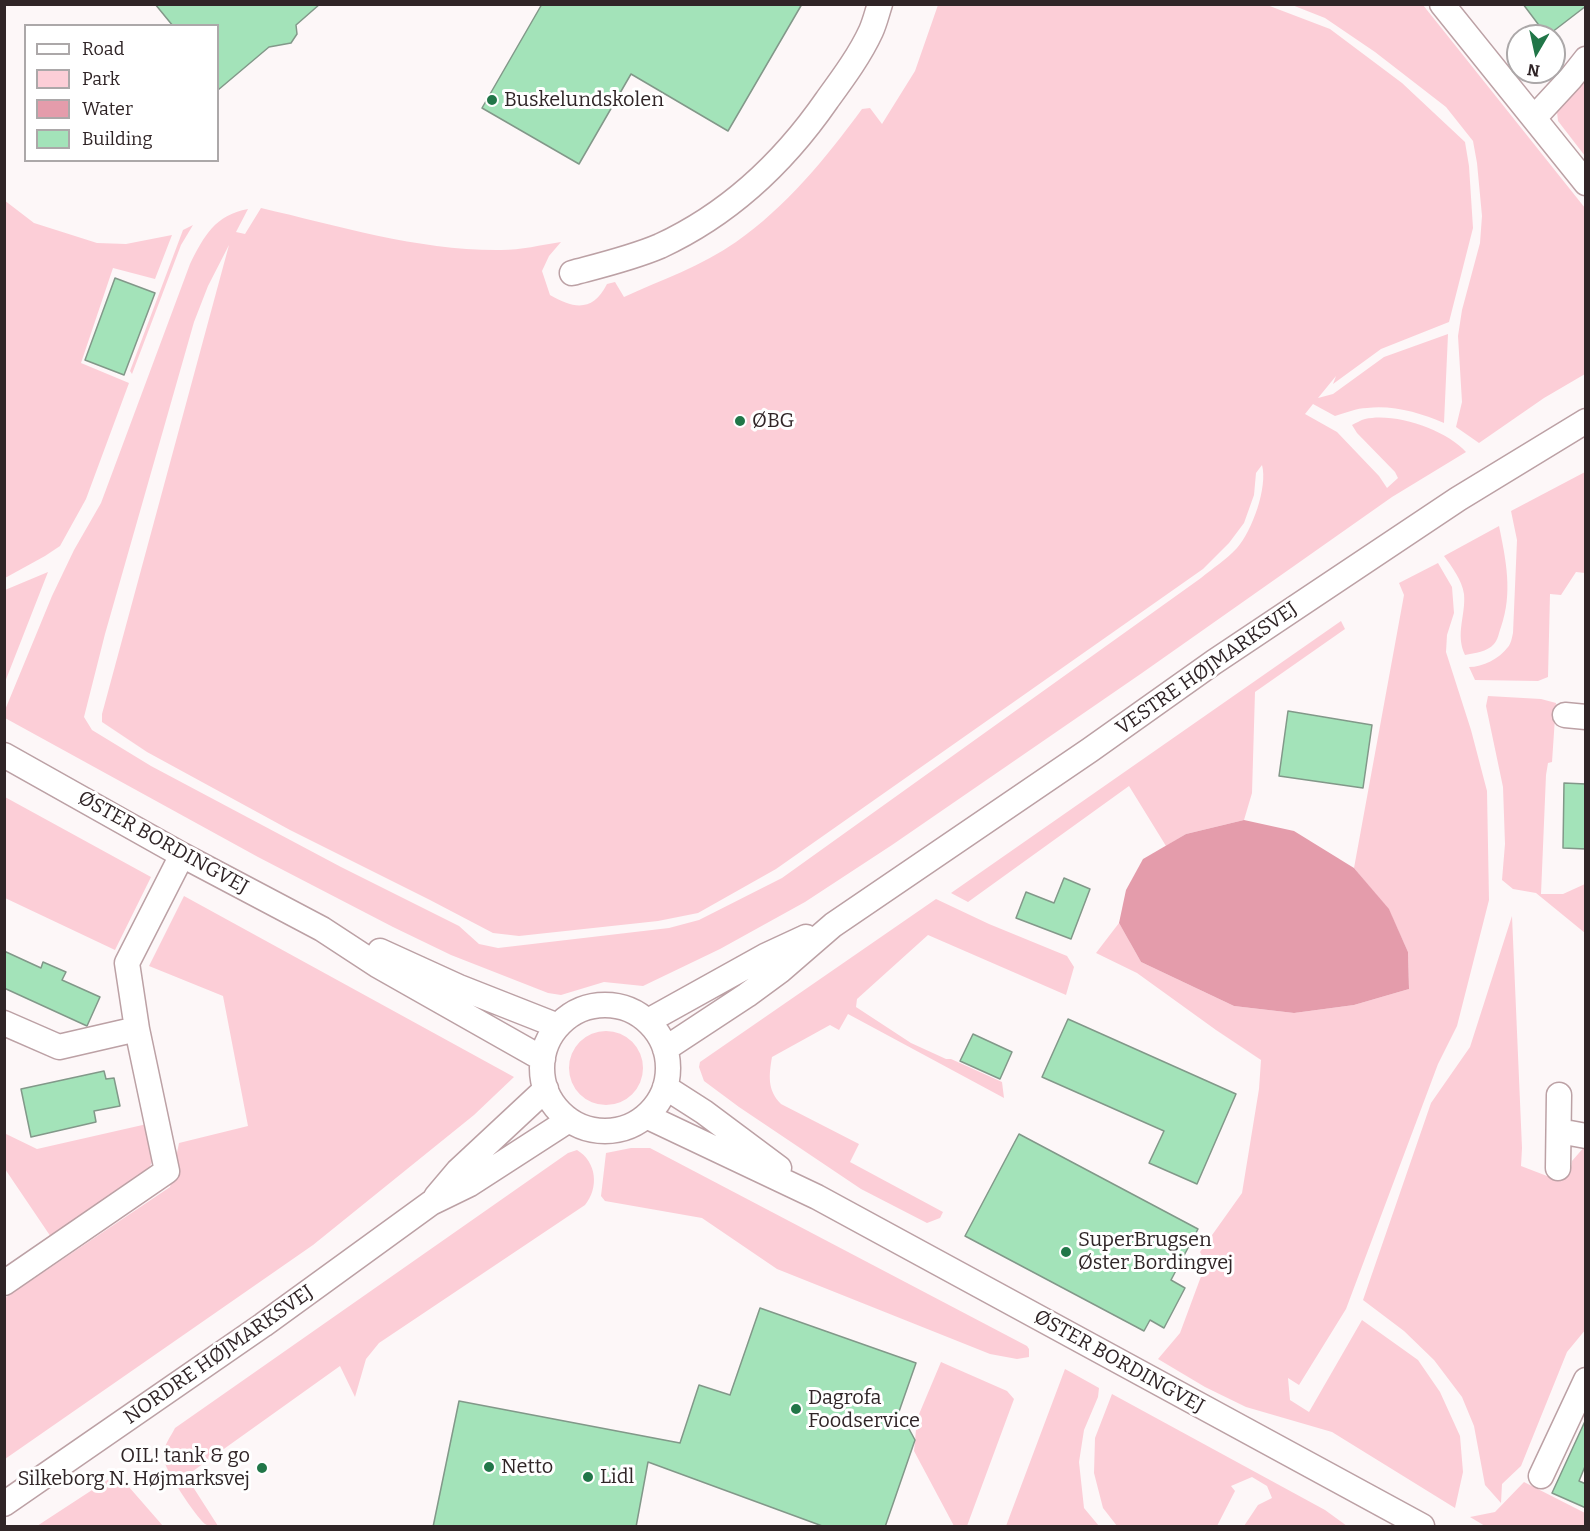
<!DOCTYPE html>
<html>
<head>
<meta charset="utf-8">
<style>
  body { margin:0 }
  #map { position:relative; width:1590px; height:1531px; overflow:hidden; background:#fdf7f8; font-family:Bitter,serif }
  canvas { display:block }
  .frame { position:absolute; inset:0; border:6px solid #302527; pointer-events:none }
  .legend { position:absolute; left:24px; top:24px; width:195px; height:138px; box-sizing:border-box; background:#fff; border:2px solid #aca8a9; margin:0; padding:8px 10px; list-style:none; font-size:18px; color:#302527 }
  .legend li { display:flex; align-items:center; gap:12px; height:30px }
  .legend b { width:30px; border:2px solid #aca8a9 }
  .north { position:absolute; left:1506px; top:24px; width:60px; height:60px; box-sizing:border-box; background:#fff; border:2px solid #aca8a9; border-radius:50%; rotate:189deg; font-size:16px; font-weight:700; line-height:24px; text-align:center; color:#302527 }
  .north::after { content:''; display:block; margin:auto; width:21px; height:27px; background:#217648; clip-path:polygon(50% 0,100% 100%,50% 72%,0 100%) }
</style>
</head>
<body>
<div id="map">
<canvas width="1590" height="1531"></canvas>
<div class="frame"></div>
<ul class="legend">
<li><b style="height:8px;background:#fff"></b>Road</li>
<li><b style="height:16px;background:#fcced7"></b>Park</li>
<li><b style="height:16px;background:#e49cab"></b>Water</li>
<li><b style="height:16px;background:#a3e3b9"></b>Building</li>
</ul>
<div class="north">N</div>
</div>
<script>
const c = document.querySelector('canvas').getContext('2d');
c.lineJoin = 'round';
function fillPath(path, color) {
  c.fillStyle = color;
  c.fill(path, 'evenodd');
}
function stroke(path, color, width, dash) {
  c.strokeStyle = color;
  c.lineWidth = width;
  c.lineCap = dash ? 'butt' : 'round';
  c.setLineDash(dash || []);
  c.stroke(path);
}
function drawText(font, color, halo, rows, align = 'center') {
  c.font = font + ' Bitter,serif';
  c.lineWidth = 6;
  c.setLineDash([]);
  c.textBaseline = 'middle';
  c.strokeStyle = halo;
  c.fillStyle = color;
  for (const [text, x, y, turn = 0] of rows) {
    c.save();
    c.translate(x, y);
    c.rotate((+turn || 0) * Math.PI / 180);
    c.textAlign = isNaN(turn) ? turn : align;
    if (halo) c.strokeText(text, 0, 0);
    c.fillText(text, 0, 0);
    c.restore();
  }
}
fillPath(new Path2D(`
  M938,5H1267L1330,29L1402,83L1465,142L1469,166L1473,228L1449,322L1381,349L1333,384L1336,376L1318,398L1333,394L1384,357L1448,334L1444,423C1420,413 1394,405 1367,408C1357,408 1345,413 1335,416L1313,404L1305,414L1337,432L1379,476L1387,488L1398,478L1395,472L1357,433L1352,425C1356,423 1361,420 1365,419C1395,412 1447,430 1466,452L1392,497L1142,673L892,845L805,902L720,949L643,986L604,982L561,995L548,993L451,955L393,927L258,857L5,718V710L52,596L74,550L101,503L190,264C204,236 215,215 248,209L236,232L245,234L261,208C339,226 420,251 501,250C521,250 541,245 561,242L549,256L542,271L550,295C574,309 593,312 607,284L615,282L624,297C661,280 702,266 736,242C786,207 826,158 862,109L870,108L882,124L915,71ZM229,245L102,714V722L147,752L290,830L430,900L493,933L519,936L658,921L698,913L776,869L1203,569L1229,543L1244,523L1254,495L1256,473L1262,465C1268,487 1252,531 1237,548C1227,559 1213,568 1201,578L782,878L699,920L669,928L498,948L479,944L459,926L341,867L151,766L92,730L84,717L105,634L194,322L208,286Z
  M1292,5H1423L1585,208V374L1544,398L1479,443L1456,427L1462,402L1458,336L1462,310L1480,243L1482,216L1477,163L1473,141L1446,107L1375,52L1325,18Z
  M1585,77V156L1558,121L1557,112Z
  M4,200L34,223L97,243L126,244L172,235L155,279L113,268L81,363L129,383L86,499L60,546L45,556L5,578Z
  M193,225L181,245L132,374L130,371L183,230Z
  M1585,472V573L1576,572L1561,595L1550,594L1548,677L1538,681L1475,680L1469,667C1483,667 1499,659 1508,647C1511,644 1512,637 1513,633L1517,540L1511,511Z
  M1499,526C1506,560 1513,593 1501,627C1499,632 1498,640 1494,644C1487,652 1475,653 1465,655C1455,634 1466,615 1464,594C1462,580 1452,567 1444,556Z
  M1438,563L1452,587L1454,613L1447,635L1446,652L1471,730L1487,791L1489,900L1457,1026L1438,1064L1346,1309L1299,1385L1288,1378L1290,1400L1309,1412L1362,1320L1418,1360L1440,1392L1460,1436L1463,1472L1455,1508L1332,1432L1246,1407L1205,1387L1158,1359L1180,1333L1206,1263L1200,1252L1242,1193L1259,1089L1261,1060L1216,1030L1137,973L1096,953L1119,923L1141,962L1234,1006L1294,1013L1354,1005L1409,989L1408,952L1389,910L1354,868L1404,595L1399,583Z
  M48,572L5,682V590Z
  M1341,621L1345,629L1255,692L1252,793L1244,820L1186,834L1166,846L1129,786L968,902L951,893Z
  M1488,696L1541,699L1556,703L1552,762L1548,763L1546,775L1541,894H1563L1585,884V933L1536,893L1513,889L1502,880L1505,844L1503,787L1486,706Z
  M5,797L151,877L115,950L5,898Z
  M184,896L514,1077L474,1115L313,1245L5,1459V1298L170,1187L179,1143L248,1126L223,996L149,966Z
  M936,899L989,924L1067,956L1074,967L1066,995L928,935L857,999L856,1007L911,1043L946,1059H951L1002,1082L1004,1098L848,1014L839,1030L830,1025L772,1057C769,1075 767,1090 781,1104L859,1144L850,1162L943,1212L940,1218L927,1223L861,1189L739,1107L704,1081L699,1067L700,1062Z
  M1512,916L1522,1148L1521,1166L1547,1176L1570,1174L1572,1161L1585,1146L1586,1329L1567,1352L1521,1466L1502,1484L1501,1503L1485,1485L1474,1426L1462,1397L1434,1360L1404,1331L1363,1300L1431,1103L1470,1047Z
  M569 1068a37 37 0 1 1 74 0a37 37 0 1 1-74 0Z
  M147,1124L155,1154L147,1174L53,1240L5,1169L4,1133L37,1149Z
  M631,1148H650L1027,1346L1029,1349V1357L1017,1359L990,1354L777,1269L702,1218L605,1201L601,1196L606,1153Z
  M577,1150C597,1162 599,1188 585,1205L379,1343L366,1359L355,1397L340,1366L186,1476L218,1526C214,1526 209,1527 205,1524C196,1517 164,1469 163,1457C162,1448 171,1436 175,1428L568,1153Z
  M941,1362L1007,1391L1014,1399L967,1526H954L914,1451L917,1419Z
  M1065,1369L1099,1388L1098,1397L1084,1430L1079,1462L1084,1508L1099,1526H1006Z
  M1112,1394L1325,1510L1347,1526H1244L1258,1505L1272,1498L1267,1486L1252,1477L1231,1486L1235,1491L1217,1526H1117L1103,1508L1094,1473L1095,1438Z
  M112,1477L129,1487L163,1526H37Z
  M1524,1482L1585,1513V1526H1485L1470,1517L1495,1512Z`), '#fcced7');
fillPath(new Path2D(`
  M1244,820L1294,831L1354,868L1389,909L1408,952L1409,989L1354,1005L1294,1013L1234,1006L1141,962L1119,923L1126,890L1143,859L1186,834Z`), '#e49cab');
const building = new Path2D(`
  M155,4H320L296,25L297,34L291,43L269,47L218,90V26H173Z
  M542,4H802L728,131L631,74L579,164L482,108Z
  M1523,4H1586V6L1547,36Z
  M115,278L155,293L124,375L85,360Z
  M1288,711L1372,725L1363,788L1279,776Z
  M1564,783L1586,784V849L1563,848Z
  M1064,878L1090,889L1071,939L1016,918L1026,892L1054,903Z
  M4,951L41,968L43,962L66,972L62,980L100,997L87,1026L4,988Z
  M1068,1019L1236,1094L1197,1184L1149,1163L1164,1131L1042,1077Z
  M973,1034L1012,1052L1000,1079L960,1061Z
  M104,1071L106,1079L114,1078L120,1106L94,1111L96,1122L31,1137L21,1089Z
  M1019,1134L1198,1229L1171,1280L1185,1288L1164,1328L1150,1320L1144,1331L965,1236Z
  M760,1308L916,1363L895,1423L908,1427L915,1440L885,1527H825L648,1462L636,1527H433L459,1401L680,1443L699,1385L730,1395Z
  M1586,1419V1464L1579,1481L1586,1484V1508L1552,1493Z`);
fillPath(building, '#a3e3b9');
stroke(building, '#829889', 1.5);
const minor = new Path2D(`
  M1442,4L1586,183
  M1534,118L1571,78L1586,59
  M572,273C602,265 632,258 660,246C729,214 784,162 827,100C843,78 860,55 871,31C875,22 877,13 880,4
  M1565,715L1586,717
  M4,755L182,855L322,929L377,965L543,1059
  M380,951L459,987L558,1026
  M542 1068a63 63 0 1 1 126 0a63 63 0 1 1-126 0Z
  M648,1021L765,956L806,937
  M4,1023L59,1047L137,1029
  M665,1049L747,995L781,970L833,925L1090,750L1214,662L1458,499L1586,421
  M665,1087L704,1112L779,1168
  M646,1116L817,1197L1422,1526
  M1559,1131L1586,1136
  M1558,1168L1559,1095
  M436,1197L458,1171L546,1089
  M4,1283L167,1171L137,1029L127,963L182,855
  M1541,1476L1586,1380
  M4,1504L263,1325L431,1203L470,1184L569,1120`);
stroke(minor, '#bca1a5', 27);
stroke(minor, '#fff', 24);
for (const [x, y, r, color] of [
  [492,100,6,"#217648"],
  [740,421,6,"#217648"],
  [1066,1252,6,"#217648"],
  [796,1409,6,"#217648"],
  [489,1467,6,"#217648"],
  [262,1468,6,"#217648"],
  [588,1477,6,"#217648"]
]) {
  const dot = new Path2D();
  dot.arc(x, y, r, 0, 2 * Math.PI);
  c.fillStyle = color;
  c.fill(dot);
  stroke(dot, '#fff', 2);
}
drawText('20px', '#302527', '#fff', [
  ["Buskelundskolen",504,100],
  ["ØBG",752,421],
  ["SuperBrugsen",1078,1240],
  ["Øster Bordingvej",1078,1263],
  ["Dagrofa",808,1398],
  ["Foodservice",808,1421],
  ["OIL! tank & go",250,1456,"right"],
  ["Silkeborg N. Højmarksvej",250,1479,"right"],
  ["Netto",501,1467],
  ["Lidl",600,1477]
], 'left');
drawText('20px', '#302527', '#fff', [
  ["VESTRE HØJMARKSVEJ",1207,669,-35],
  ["ØSTER BORDINGVEJ",163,843,29],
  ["NORDRE HØJMARKSVEJ",219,1355,-35],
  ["ØSTER BORDINGVEJ",1119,1362,29]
]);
</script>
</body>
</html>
